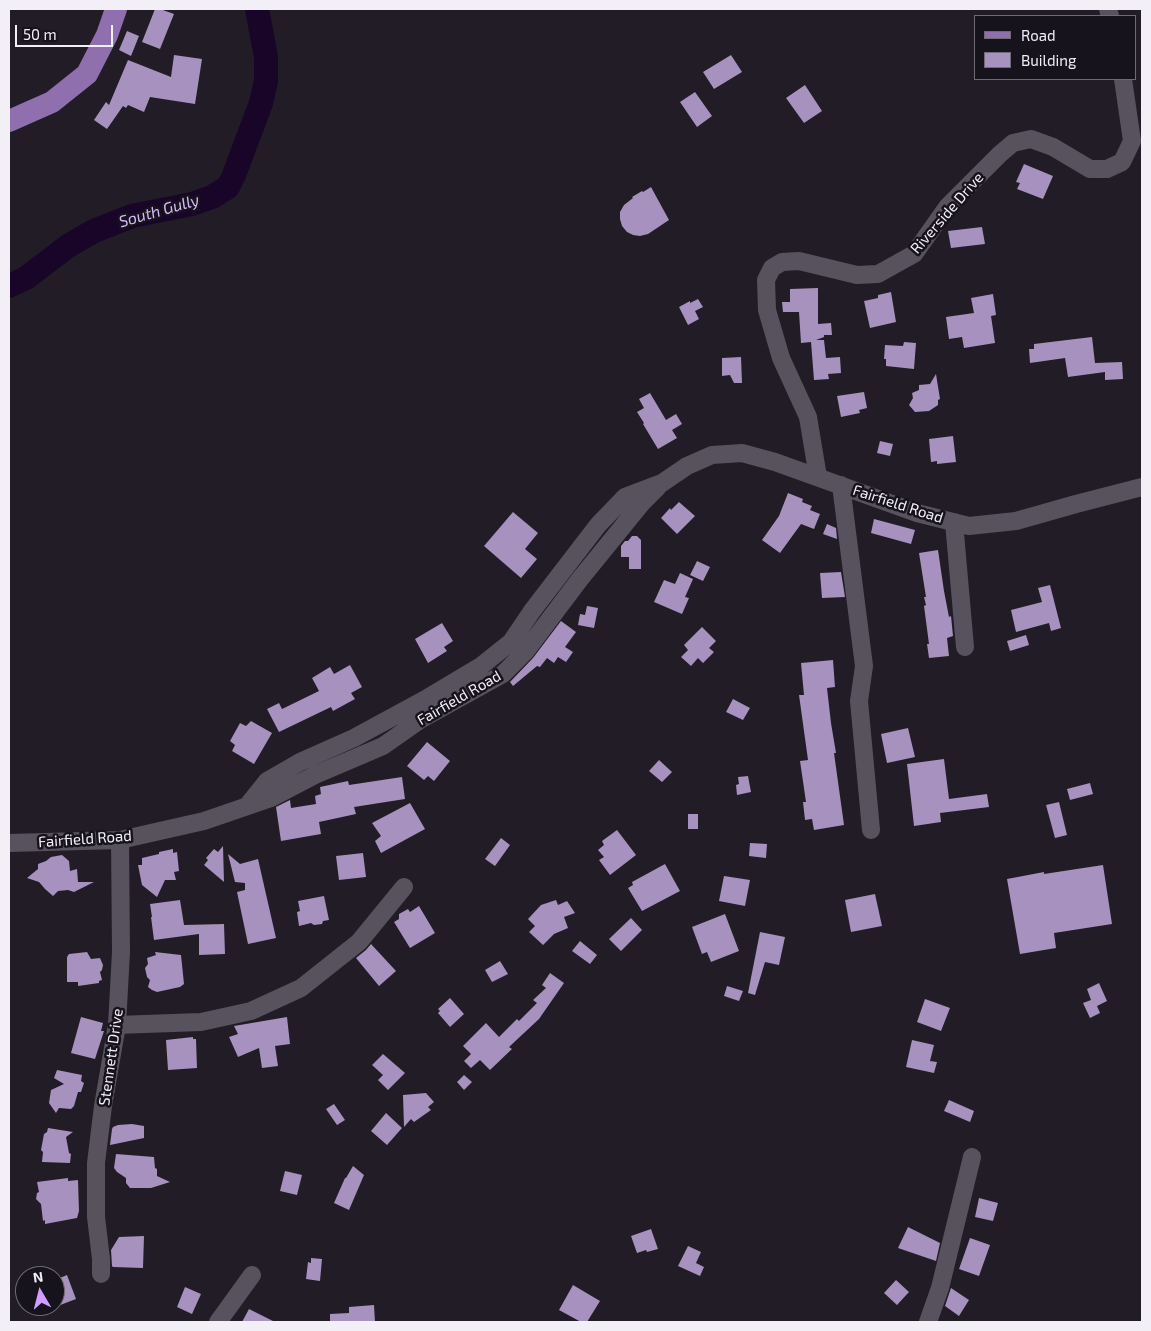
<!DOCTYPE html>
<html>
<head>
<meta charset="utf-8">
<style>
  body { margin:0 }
  #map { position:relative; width:1151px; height:1331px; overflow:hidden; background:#211c26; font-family:"Exo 2",sans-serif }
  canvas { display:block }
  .frame { position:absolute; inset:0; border:10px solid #f2eff6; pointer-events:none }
  .legend { position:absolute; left:974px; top:15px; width:162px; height:65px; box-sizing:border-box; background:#17131c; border:1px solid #6f6b73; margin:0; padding:6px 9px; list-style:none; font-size:15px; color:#f2eff6 }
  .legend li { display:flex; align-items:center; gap:10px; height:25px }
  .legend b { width:25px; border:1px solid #6f6b73 }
  .north { position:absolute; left:15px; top:1266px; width:50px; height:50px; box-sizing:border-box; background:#17131c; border:1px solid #6f6b73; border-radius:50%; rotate:352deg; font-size:14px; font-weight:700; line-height:20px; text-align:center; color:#f2eff6 }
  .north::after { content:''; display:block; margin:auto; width:18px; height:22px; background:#cf9eff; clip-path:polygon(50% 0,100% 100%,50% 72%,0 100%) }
  .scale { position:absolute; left:15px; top:25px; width:98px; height:22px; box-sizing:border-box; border:2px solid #f2eff6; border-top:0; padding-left:6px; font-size:15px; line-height:18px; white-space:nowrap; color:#f2eff6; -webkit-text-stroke:4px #17131c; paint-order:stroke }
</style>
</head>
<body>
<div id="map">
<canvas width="1151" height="1331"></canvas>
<div class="frame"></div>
<ul class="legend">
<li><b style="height:6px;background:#8f6fae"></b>Road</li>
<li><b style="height:14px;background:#a791be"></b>Building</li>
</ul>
<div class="north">N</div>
<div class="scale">50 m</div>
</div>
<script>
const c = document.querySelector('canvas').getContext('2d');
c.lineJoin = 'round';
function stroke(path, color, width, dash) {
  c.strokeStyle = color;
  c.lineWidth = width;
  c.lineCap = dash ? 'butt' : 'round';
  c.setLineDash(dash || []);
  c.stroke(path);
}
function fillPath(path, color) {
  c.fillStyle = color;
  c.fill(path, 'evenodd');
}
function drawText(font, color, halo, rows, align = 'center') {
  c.font = font + ' "Exo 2",sans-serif';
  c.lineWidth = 5;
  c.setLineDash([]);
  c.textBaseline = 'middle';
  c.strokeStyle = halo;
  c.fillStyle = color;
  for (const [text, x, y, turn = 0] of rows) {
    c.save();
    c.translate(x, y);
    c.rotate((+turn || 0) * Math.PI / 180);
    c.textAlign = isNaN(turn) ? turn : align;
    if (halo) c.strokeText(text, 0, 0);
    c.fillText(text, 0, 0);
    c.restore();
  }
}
stroke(new Path2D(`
  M9,286L26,278L68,246L94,231L132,216L192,204L212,197L228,187L234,175L261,103L266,81V57L257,9`), '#180527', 24);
fillPath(new Path2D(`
  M155,9H160L174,14L160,49L142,42Z
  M127,31L139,36L131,56L119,50Z
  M174,55L202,59L195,104L150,97L144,112L128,105L126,108L123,106L107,129L94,120L106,102L109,105L128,60L171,77Z
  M731,55L742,72L714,89L703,72Z
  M805,85L822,111L804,123L786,98Z
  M695,92L712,116L697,127L680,102Z
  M1024,164L1053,176L1043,199L1017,189L1020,183L1016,182Z
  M651,187L669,220L648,234L640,236L633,235L627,232L622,226L620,219V212L624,205L633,198L632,197L642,191L643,192Z
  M982,227L985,244L951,248L948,231Z
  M818,288V324L831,323L832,335H824V337L816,340H824L826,358L840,357L841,373L828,374L829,379L814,380L811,342L801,343L799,312H783L782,302H790V289Z
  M891,292L896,322L870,328L864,301L878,298V295Z
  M993,294L996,315L991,316L995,343L964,348L962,337L949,339L946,317L974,313L971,298Z
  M698,299L703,307L695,311L699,319L688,325L679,307L690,301V303Z
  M1092,337L1095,363L1122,362L1123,379L1105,380V372L1068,377L1065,358L1030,363L1029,349H1034V344Z
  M904,342L916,343L914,369L886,366V359H884L885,345L903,346Z
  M741,357L742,383H734L730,375L722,376V358Z
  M936,374L940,399L938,400V405L929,411L915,412L909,405L913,398L912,393L919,390V385L930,384Z
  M864,392L867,408L859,410L860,413L841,417L837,396Z
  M650,393L666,420L676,414L682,424L672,430L677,438L658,449L643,424L644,423L637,412L644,408L639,399Z
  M953,436L956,462L937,464V461L931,462L929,439Z
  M880,441L893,444L890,456L877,453Z
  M788,493L803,499L802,502L812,506L810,510L820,514L814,529L801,524L780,553L762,540L779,516Z
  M679,502L695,516L677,534L661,518L670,508L671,510Z
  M513,512L538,533L525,549L537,559L521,578L484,546Z
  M874,519L915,530L911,544L871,533Z
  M827,524L836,528L837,539L823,534Z
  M632,536H637L641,540V569H629V557H621V546L625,541H628Z
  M938,550L944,591L949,617L951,616L953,636L947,638L949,656L929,658L927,644H929L924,606L926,605L924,597H926L919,553Z
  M697,561L710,567L703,581L690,575Z
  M841,572L845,597L822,598L820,573Z
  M680,573L693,579L685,597L689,598L682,614L654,602L664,580L675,584Z
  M1050,585L1061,628L1051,631L1049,623L1016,632L1011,610L1042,602L1038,588Z
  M587,606L598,608L594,628L578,625L580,614L585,615Z
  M561,621L576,632L565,647L573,652L566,662L558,657L554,663L547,658L540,667L537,666L513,686L510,682L533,658Z
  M442,623L453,641L444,647L447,651L428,663L415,639Z
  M702,627L716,641L709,648L714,652L703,663L698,658L691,666L681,657L688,650L684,645Z
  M1026,635L1029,645L1010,651L1007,641Z
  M833,660L835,687L827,688L831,723L836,753H834L844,825L814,830L812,819L805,820L803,802H806L800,761L808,760L799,695H804L801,663Z
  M350,665L362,687L351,693L355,699L333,711L331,707L279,732L267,709L279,703L282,709L319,691L312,678L330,667L334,674Z
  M733,699L750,708L743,720L726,712Z
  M251,721L272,733L254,764L232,751L235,745L230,741L240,723L246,726Z
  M908,728L915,757L887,763L881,734Z
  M427,742L450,761L434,781L428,776L424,780L407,766Z
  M944,759L949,799L987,794L989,807L940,813L941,822L914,826L907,764Z
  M659,760L672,772L662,782L649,771Z
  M748,776L751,792L737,795L736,785L739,784L738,777Z
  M402,777L405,799L354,807L356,814L319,822L321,834L281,841L276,807L290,800L291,808L316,804L315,796L321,794L320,787L348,781L349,785Z
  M1090,783L1093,794L1070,800L1067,789Z
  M1059,802L1067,835L1055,838L1046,805Z
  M410,803L425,829L381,853L375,841L381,836L372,823Z
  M688,814H698V829H688Z
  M617,830L636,855L610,875L599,860L604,857L598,850L604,845L602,841Z
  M501,838L510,845L495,866L485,859Z
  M750,843L767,844L766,858L749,856Z
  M223,846L224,882L204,865L208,860L206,858L214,849L218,852Z
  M173,849V853L177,852L179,871L174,872L176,880H165L157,897L142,885L138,865H142V858L159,854V852Z
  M363,853L366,877L339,880L336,856Z
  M228,854L240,864L258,859L276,938L248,944L237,892L245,890V883L235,882Z
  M62,855L69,861L70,871L77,869L78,882H94L74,892L68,890L58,891L53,896L45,889L39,882L27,878L38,869V864L46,861L51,857Z
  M665,864L680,891L642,911L628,888L633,885L632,882Z
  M1103,865L1112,924L1054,933L1056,948L1020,954L1007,879L1044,872V874Z
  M724,876L750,880L745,906L719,901Z
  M875,894L882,926L851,932L845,900Z
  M324,896L329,920L323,921L322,924L314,925L311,923L299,926L297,912L300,911L298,901Z
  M180,900L184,925L224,924L225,954L199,955V934L154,940L151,917H152L150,904Z
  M556,900L558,905L567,901L575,913L564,917L568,928L554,934L543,945L529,932L535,926L528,919L541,905Z
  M419,906L435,933L410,948L394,922L399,919V914L408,909L410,912Z
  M725,914L739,951L711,962L707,952L702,954L692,927Z
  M631,918L642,930L621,951L609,939Z
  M760,932L785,937L779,965L765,962L755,995L748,993Z
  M580,941L597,955L590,964L572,951Z
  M371,944L396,971L379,986L356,958L366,950Z
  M87,952L91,959L100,958L103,965L102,970L100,972L102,980L99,981V983L78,986V982H67V957L69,954Z
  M155,952L181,955L184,984L180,987L157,992L152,990L148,987L150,980L147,977L145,968L148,964L147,958L156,955Z
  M500,961L508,974L492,982L485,970Z
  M550,973L564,983L539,1019L509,1047L512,1049L490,1070L480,1060L471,1068L464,1061L471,1054L463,1046L486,1023L499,1037L517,1019L519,1021L537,1003L533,1000L546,988L542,985Z
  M1099,983L1107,1001L1097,1006L1100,1013L1090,1018L1083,1003L1091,1000L1087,989Z
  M727,986L743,991L739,1001L724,996Z
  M450,998L464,1014L450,1027L438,1013L440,1011L438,1009Z
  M925,999L950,1008L941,1031L917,1022Z
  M81,1017L103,1023L101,1031H104L95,1059L71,1053Z
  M287,1017L290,1044L275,1046L278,1066L262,1068L259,1048L238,1057L229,1037L238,1034L234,1026Z
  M193,1037V1039H196L197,1068L168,1070L166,1040Z
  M912,1040L934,1045L930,1061L937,1062L934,1073L906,1067Z
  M383,1054L405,1073L388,1090L378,1080L383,1075L372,1065Z
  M57,1070L82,1075L81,1081L84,1083L81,1092H78L74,1106L71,1109L59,1108L56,1113L49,1103L51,1090L64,1084L54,1078Z
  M464,1075L472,1082L464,1090L457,1082Z
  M426,1093L434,1102L428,1107L431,1110L414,1122L411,1119L404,1127L403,1095Z
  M949,1100L974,1111L970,1122L944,1111Z
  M334,1104L345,1120L337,1125L326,1109Z
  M386,1113L402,1128L387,1145L371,1131Z
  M132,1124L144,1126V1138L110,1145L112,1129L113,1127L118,1125Z
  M48,1128L73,1132L66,1137L69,1153L71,1154L70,1163L42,1162L43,1152L41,1150L44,1134L47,1132Z
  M116,1154L154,1157L155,1168L157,1169V1176L170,1182L151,1188H130L126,1183V1178L117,1172L114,1168Z
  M353,1166L364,1175L349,1210L334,1203L345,1178H346Z
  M285,1171L302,1175L297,1195L280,1191Z
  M68,1178V1181L78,1180L79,1211L77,1218L45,1224V1220L43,1221L41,1204L36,1199L37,1193L39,1192L37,1182Z
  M979,1198L998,1203L993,1221L975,1217Z
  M908,1227L940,1243L936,1261L898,1248Z
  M651,1229L658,1249L647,1252L646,1250L637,1253L631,1236Z
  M144,1236L143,1268L113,1267L112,1266L111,1250L119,1237Z
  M970,1238L990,1245L979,1276L959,1269Z
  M688,1246L701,1252L696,1263L704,1267L700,1276L678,1266Z
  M311,1258L322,1259L320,1281L306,1279L308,1262L311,1263Z
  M67,1275L76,1299L55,1307V1280Z
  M896,1280L909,1292L897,1305L884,1293Z
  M573,1285L600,1301L587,1322H581L559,1310Z
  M185,1287L201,1294L192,1314L177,1307Z
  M951,1288L969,1300L959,1316L945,1306Z
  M374,1305L375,1322H330V1314L349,1313V1307Z
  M249,1309L275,1322H242Z`), '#a791be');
stroke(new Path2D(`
  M1108,9L1110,16
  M818,477L808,417L781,358L767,310L766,280L772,268L782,262L799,261L857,275L878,274L914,254L948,206L1000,154L1013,143L1031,139L1053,147L1090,169H1107L1122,162L1132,141L1123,79
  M841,485L864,666L859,701L871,830
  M954,522L965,647
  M247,806L267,781L300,762L354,738L424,700L481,666L511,642L532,611L598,525L625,497L662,483L687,466L712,455L742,453L775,462L917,513L969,526L1016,521L1076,504L1142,487
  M9,843L120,840L204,821L271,798L315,775L383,746L420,720L503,674L525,652L580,579L641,504L658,487
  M117,1025L201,1022L251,1011L301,988L359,942L404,887
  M101,1274V1259L96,1217V1163L103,1106L117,1025L121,952L120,840
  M218,1322L252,1275
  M928,1322L940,1288L972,1157`), '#58525e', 18);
stroke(new Path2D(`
  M9,121L52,102L87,74L107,35L116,9`), '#8f6fae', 22);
drawText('15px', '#f2eff6', '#17131c', [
  ["Riverside Drive",947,213,-49],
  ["Fairfield Road",898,504,18],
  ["Fairfield Road",459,698,-30],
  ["Fairfield Road",85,839,-4],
  ["Stennett Drive",111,1057,-82]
]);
drawText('italic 16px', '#d8b7fb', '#17131c', [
  ["South Gully",159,211,-16]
]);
</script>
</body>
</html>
